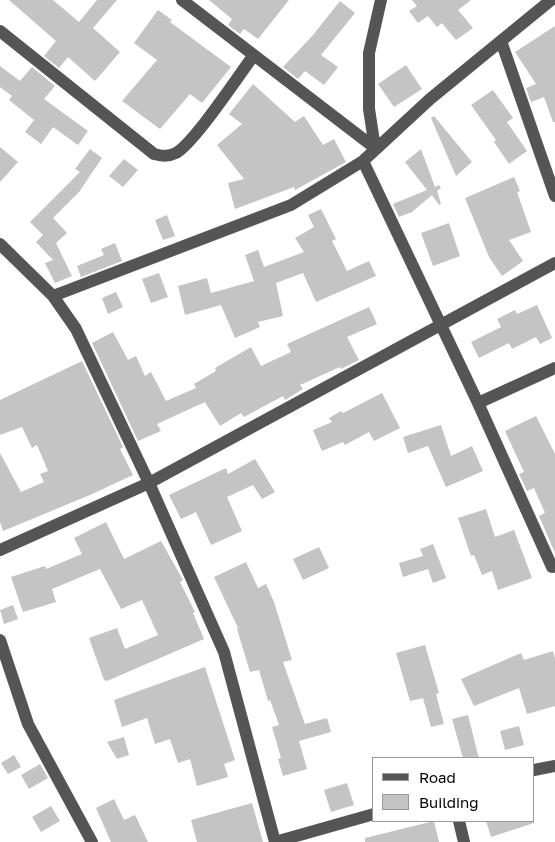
<!DOCTYPE html>
<html>
<head>
<meta charset="utf-8">
<style>
  body { margin:0 }
  #map { position:relative; width:555px; height:842px; overflow:hidden; background:#fff; font-family:"Golos Text",sans-serif }
  canvas { display:block }
  .legend { position:absolute; left:372px; top:757px; width:162px; height:65px; box-sizing:border-box; background:#fff; border:1px solid #999; margin:0; padding:6px 9px; list-style:none; font-size:15px; color:#000 }
  .legend li { display:flex; align-items:center; gap:10px; height:25px }
  .legend b { width:25px; border:1px solid #999 }
</style>
</head>
<body>
<div id="map">
<canvas width="555" height="842"></canvas>
<ul class="legend">
<li><b style="height:6px;background:#555"></b>Road</li>
<li><b style="height:14px;background:#c4c4c4"></b>Building</li>
</ul>
</div>
<script>
const c = document.querySelector('canvas').getContext('2d');
c.lineJoin = 'round';
function fillPath(path, color) {
  c.fillStyle = color;
  c.fill(path, 'evenodd');
}
function stroke(path, color, width, dash) {
  c.strokeStyle = color;
  c.lineWidth = width;
  c.lineCap = dash ? 'butt' : 'round';
  c.setLineDash(dash || []);
  c.stroke(path);
}
fillPath(new Path2D(`
  M9,0H53L79,22L97,0H117L93,28L120,52L95,81L68,57L59,68L44,56L56,41Z
  M209,0H289L258,39L244,29L240,34L228,25L232,19Z
  M412,0H471L458,10L473,28L456,40L442,23L437,27L428,16L418,23L409,11L417,6Z
  M340,1L355,13L321,55L338,67L324,85L305,71L298,79L283,67L313,35Z
  M158,10L172,20L170,22L231,67L202,103L190,94L160,129L122,101L157,60L134,43Z
  M555,26V122H553L544,97L531,102L526,88L536,84L515,52Z
  M406,65L422,89L394,107L378,84Z
  M0,66L20,81L32,67L55,86L44,99L88,131L78,145L53,127L41,144L25,132L34,120L9,100L12,96L0,87Z
  M253,84L295,122L304,116L323,145L334,139L346,162L295,190L294,187L235,209L228,183L244,179L217,145L242,124L229,114Z
  M493,90L513,118L507,122L527,151L509,164L494,142L496,140L471,105Z
  M434,116L472,162L456,176L431,118Z
  M0,147L18,162L0,182Z
  M90,149L102,158L79,192L53,218L67,233L56,243L72,276L55,283L45,263L53,260L36,242L43,235L30,222L80,172L75,169Z
  M421,149L435,187L439,185L441,188L437,191L441,204L439,205L432,195L412,212L399,217L393,204L427,190L405,162Z
  M124,159L138,170L123,187L109,176Z
  M514,177L520,191L517,192L531,232L509,240L523,261L502,276L489,257L465,198Z
  M321,209L336,239L332,241L347,271L369,261L376,276L316,302L303,273L276,283L283,316L258,322L260,327L235,338L221,305L185,315L178,286L207,278L211,293L254,281L245,255L258,250L264,267L304,252L295,238L314,227L308,215Z
  M167,215L175,236L163,240L155,220Z
  M449,223L460,256L433,266L421,233Z
  M115,243L122,261L81,277L77,266L104,255L101,249Z
  M159,273L168,297L151,303L142,279Z
  M116,292L123,307L108,314L102,298Z
  M537,305L552,338L540,344L536,337L512,349L509,343L479,358L471,342L501,327L497,319L515,310L517,314Z
  M369,307L377,324L347,337L359,360L341,369L340,367L300,385L303,389L285,400L283,396L244,417L241,413L220,426L205,402L157,424L161,431L138,441L92,343L113,332L128,360L136,356L145,376L151,372L166,401L196,388L194,384L216,371L215,368L251,347L261,366L291,352L287,344Z
  M82,361L123,447L120,449L133,475L90,495L3,531L0,522V453L21,492L44,482L40,474L48,471L37,445L32,448L22,427L0,435V400Z
  M382,393L400,428L374,441L369,432L345,445L343,442L322,451L313,430L332,422L329,418L341,411L343,413Z
  M536,416L555,454V553L539,516L545,513L534,488L527,491L519,474L524,472L505,431Z
  M441,425L451,456L472,446L483,471L446,487L428,446L408,453L403,437Z
  M255,459L275,492L262,499L253,485L227,497L242,531L211,545L196,512L181,519L169,495L226,468L228,474Z
  M486,509L495,537L514,530L532,578L498,590L492,571L482,575L474,555L471,556L458,518Z
  M106,522L124,559L161,541L183,580L180,582L195,612L193,613L204,639L107,681L104,680L89,638L117,628L125,649L158,635L142,600L121,609L100,569L52,589L56,602L23,612L11,577L45,566L46,569L82,554L74,538Z
  M433,544L446,578L433,583L428,569L403,577L399,563L423,556L420,549Z
  M319,547L329,568L303,580L293,559Z
  M246,562L258,588L266,584L274,602L292,660L283,662L305,724L327,718L331,732L299,741L307,769L283,776L278,759L281,758L272,727L279,725L270,700L268,701L259,670L250,672L237,629L238,628L214,577Z
  M13,605L18,619L4,624L0,610Z
  M425,645L439,693L436,694L444,724L431,727L423,698L410,701L396,653Z
  M553,651L555,659V706L527,714L519,688L474,706L461,679L521,653L524,660Z
  M205,667L235,760L224,764L228,777L197,786L190,759L178,763L170,739L155,744L147,718L122,727L114,700Z
  M468,715L476,747L479,758H463L452,719Z
  M519,726L524,745L505,750L500,731Z
  M124,737L129,755L117,759L107,742Z
  M14,755L21,767L8,774L1,763Z
  M40,764L48,778L29,789L21,775Z
  M347,783L354,805L331,812L324,790Z
  M114,799L124,820L135,815L148,842H111L96,808Z
  M252,803L263,842H197L191,820Z
  M51,806L60,821L41,832L32,817Z
  M434,821L439,842H365V838Z
  M486,821H534V823L491,837Z`), '#c4c4c4');
stroke(new Path2D(`
  M182,0L375,148
  M0,31L154,154C162,156 168,157 176,153C195,142 238,76 254,55
  M501,41L555,196
  M375,148L369,109V53L381,0
  M363,161L478,403L555,368
  M0,244L53,296L76,329L149,483L224,652L275,842
  M53,296L291,205L363,161L430,99L551,0
  M478,403L552,567
  M0,550L149,483L555,263
  M0,640L28,724L92,842
  M534,770L555,766
  M459,821L464,842
  M275,842L374,814`), '#555', 12);
</script>
</body>
</html>
